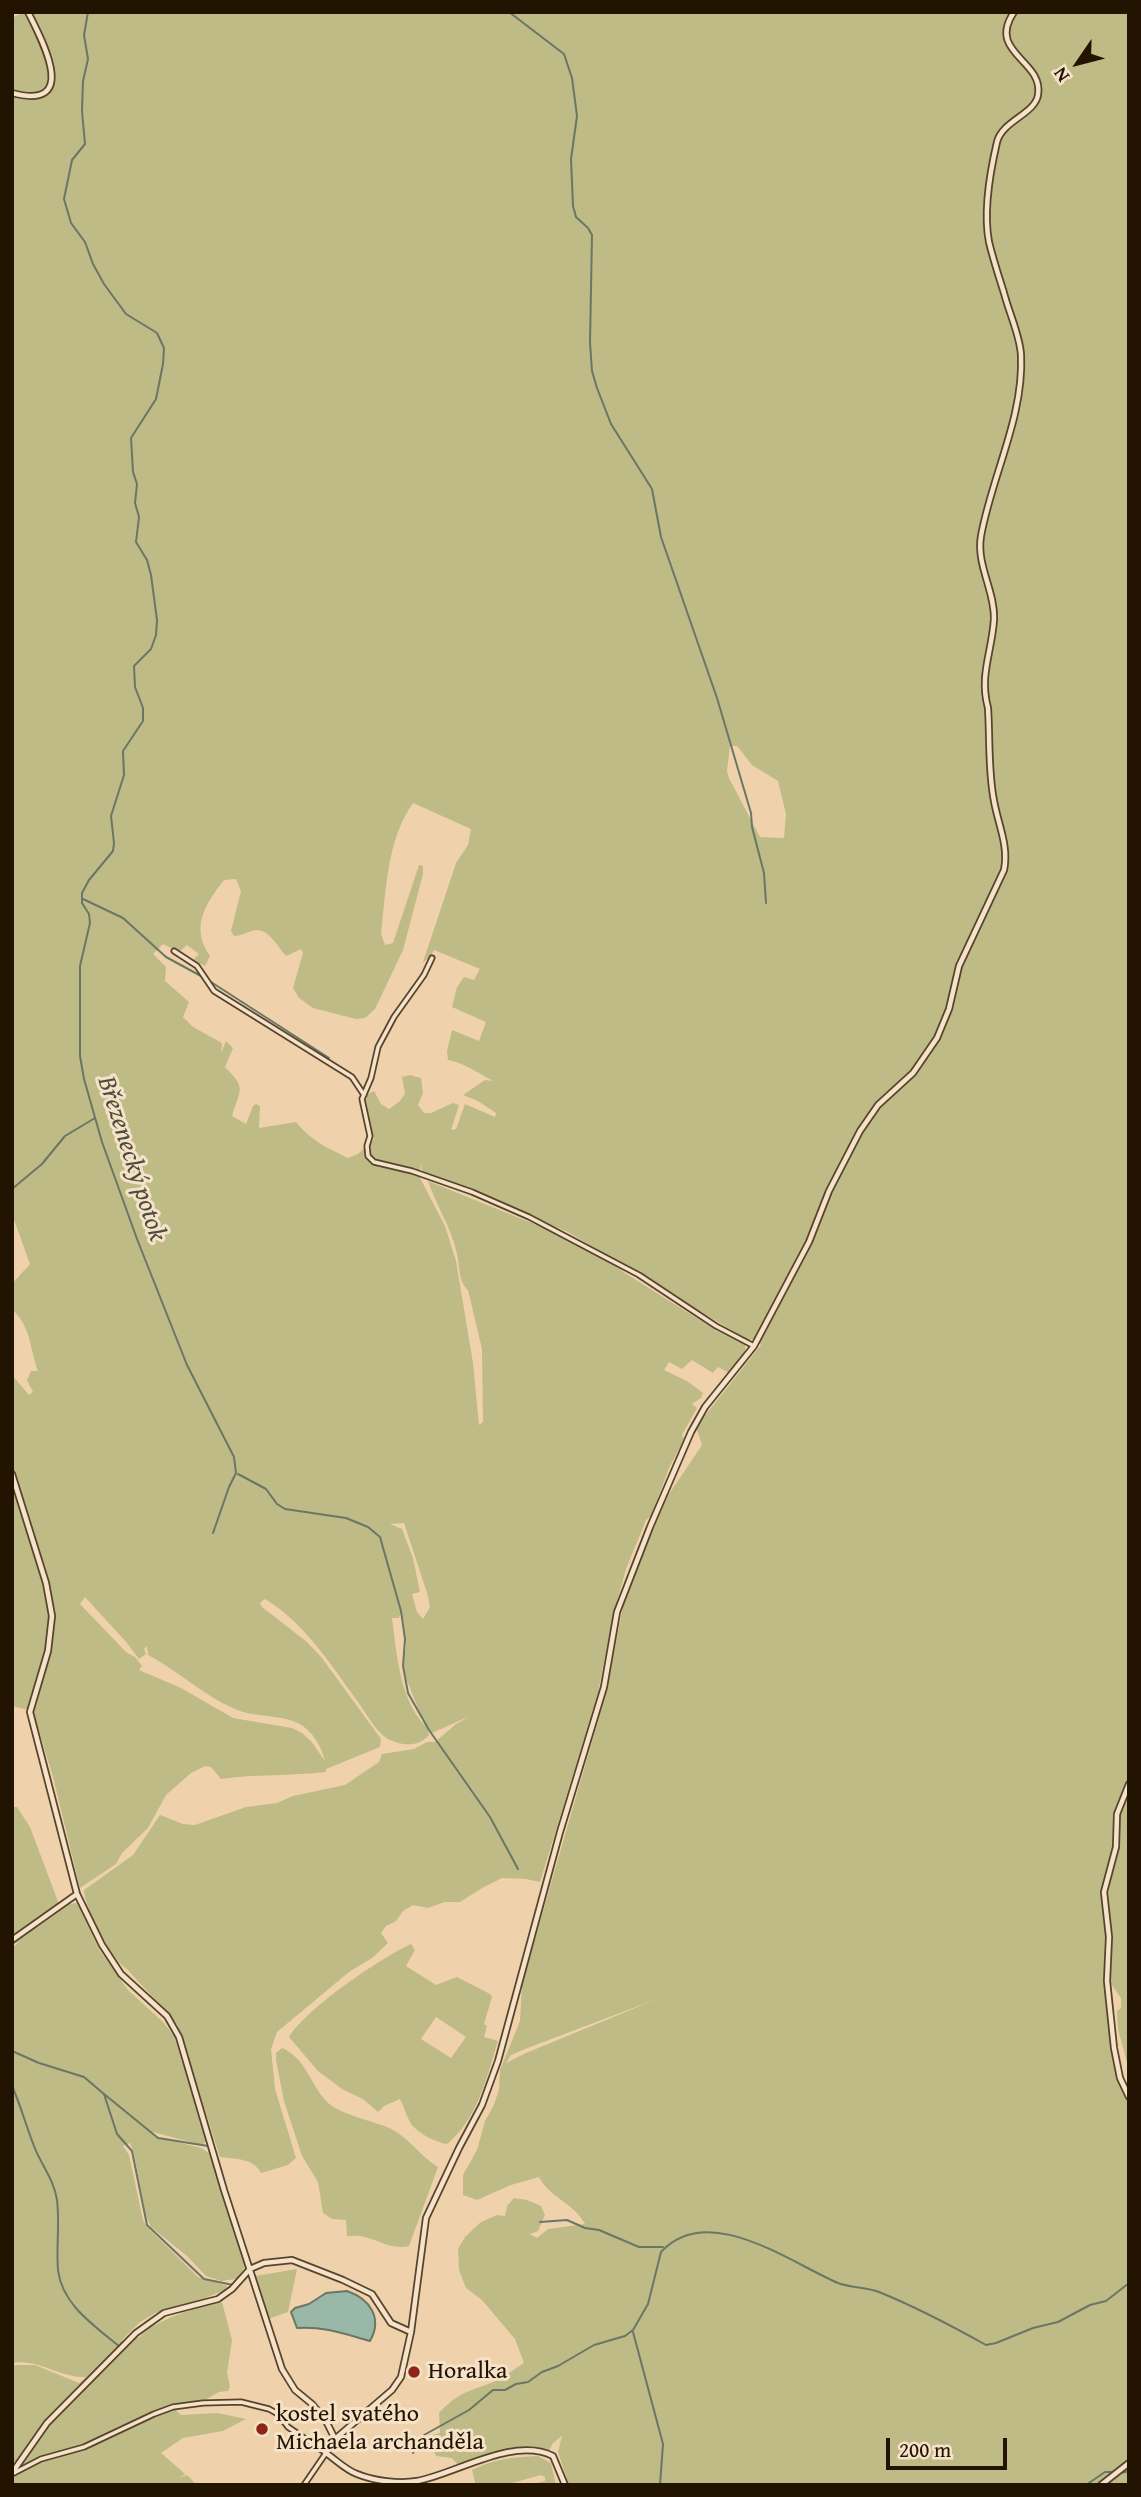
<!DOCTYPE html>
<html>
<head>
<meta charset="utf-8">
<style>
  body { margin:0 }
  #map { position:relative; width:1141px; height:2497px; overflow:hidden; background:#efd2ab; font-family:"Gentium Book Plus",serif }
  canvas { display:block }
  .frame { position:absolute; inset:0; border:14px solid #231402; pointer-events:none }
  .north { position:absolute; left:1043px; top:28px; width:70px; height:70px; -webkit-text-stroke:5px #f5e2c8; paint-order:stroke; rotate:235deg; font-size:19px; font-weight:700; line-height:28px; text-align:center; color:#231402 }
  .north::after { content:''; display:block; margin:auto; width:24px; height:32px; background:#231402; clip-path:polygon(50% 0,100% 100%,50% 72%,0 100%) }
  .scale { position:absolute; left:886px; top:2438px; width:121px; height:32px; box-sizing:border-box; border:4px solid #231402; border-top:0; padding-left:9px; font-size:21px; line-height:24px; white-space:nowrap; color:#231402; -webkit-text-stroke:5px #f5e2c8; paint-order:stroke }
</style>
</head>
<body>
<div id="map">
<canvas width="1141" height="2497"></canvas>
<div class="frame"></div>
<div class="north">N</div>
<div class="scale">200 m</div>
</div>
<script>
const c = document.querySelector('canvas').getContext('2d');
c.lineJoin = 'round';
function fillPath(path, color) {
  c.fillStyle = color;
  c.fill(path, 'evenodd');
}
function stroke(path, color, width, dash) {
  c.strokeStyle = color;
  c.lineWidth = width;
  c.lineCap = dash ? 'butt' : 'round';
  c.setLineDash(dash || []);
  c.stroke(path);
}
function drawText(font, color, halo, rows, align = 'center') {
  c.font = font + ' "Gentium Book Plus",serif';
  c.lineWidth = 6;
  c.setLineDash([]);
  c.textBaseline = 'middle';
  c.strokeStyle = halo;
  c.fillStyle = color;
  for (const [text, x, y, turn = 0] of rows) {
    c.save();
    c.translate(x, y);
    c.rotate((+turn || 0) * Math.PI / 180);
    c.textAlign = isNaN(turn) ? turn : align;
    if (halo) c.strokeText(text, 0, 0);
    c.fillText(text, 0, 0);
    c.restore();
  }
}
fillPath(new Path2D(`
  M24,12C34,24 61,77 45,90C36,98 22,93 12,91V14L14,17Z
  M31,12H1012C983,53 1043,61 1036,96C1033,111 1003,120 996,137C992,148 992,163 990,174C987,196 983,220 987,243C991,263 999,284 1005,304C1009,320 1018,339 1019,355C1022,418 989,476 979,536C974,565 993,591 992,620C990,652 977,675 986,709C988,738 987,769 991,798C995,823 1007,844 1002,869L957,965L947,1008L935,1037L912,1072L877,1103L858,1130L828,1190L808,1241L754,1342V1339L748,1340L568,1232L438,1179L422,1172L421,1162L420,1178L445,1226L456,1261L473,1363L479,1425L483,1422L482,1349L468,1290C458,1281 460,1266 457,1254C451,1227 436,1205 428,1181L554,1232L605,1258L625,1273L717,1331L745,1345C747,1357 736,1364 728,1372L718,1367L713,1373L692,1360L682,1369L669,1362L664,1370L687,1381L703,1393L701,1398L692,1404L697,1408L682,1435L684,1439L669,1468L651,1516L646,1520L626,1569L613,1615L598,1693L540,1882L526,1879L502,1878L482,1888L460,1902H445L428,1908L413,1905L403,1911L396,1921L386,1926L381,1933L388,1943L372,1958L349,1972L277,2032L271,2049L275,2089L296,2158L288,2165L261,2173C253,2158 236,2159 220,2157L177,2024L127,1969C112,1961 84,1906 84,1890L133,1855L160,1815L183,1824L195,1825L246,1807L277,1803L293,1796L345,1785L379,1762L382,1754L414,1749L427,1742H435L456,1724L470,1716L432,1733L428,1731L429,1735C419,1747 403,1746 390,1740C377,1734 366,1713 358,1702C331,1665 305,1623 265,1599L260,1603L262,1607L307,1642L322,1658L381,1739L380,1747L326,1769V1772C291,1776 256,1774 221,1779L211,1767L205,1766L191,1773L166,1795L148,1828L122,1853L116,1864L80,1888L53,1777L33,1711L12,1706V1375L29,1395L33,1392L27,1380L31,1371H38C29,1347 32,1329 12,1309V1284L30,1264L12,1214V96C82,114 47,43 31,12ZM730,746H737L752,765L778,781L786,814L784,838L760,837L729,778L727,771ZM413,803L471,829L468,845L456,863L423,962L429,958L434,950L480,969L474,980L464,977L457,987L452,1007L486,1022L479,1041L452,1030L447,1051L448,1060C459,1061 483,1075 493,1081L485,1080L463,1095L478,1101L496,1113L495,1117L465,1104L456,1129L451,1130L459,1105L453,1103L431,1113H424L418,1105L423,1093L421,1078L410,1075L402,1077L405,1094L399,1102L389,1109L381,1104L374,1091L368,1094L366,1100L374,1139L358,1154L348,1158C329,1149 310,1140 296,1122L259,1128L260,1106L256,1104L253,1106L246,1124L232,1116C241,1087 246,1088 225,1067L233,1048L226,1041L221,1053L222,1043L193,1027L183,1017L189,1002L165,981L166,967L153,954L163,944L179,952L187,945L199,954L193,960L205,966L210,956C190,928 205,904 224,880L236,879L241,891L231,931L234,936C242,936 249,931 256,930C269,929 278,947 286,956L301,949L303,953L293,988L299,998L313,1008L356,1019L365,1018L375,1009L403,950L423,874V866L419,865L393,943L385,945L381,934C386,891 387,839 413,803ZM404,1523L428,1596L430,1607L423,1619L417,1612L412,1594L420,1592L413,1558L402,1529L390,1524ZM85,1597L127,1643L139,1659L146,1654L144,1649L147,1646L148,1655C179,1671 206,1698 240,1711C258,1717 280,1715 298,1723C313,1731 321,1746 325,1761L311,1741L302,1733L292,1728L233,1718L181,1688L139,1670L142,1666L135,1657L126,1652L80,1604ZM401,1612L404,1623L406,1649L403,1657L404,1673L425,1726C399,1697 397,1655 392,1618H399Z
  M1017,12H1129V1779L1115,1814L1114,1847L1102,1892L1107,1937L1105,1981L1112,2048L1119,2078L1129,2101V2485H569L558,2452L562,2436L553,2443L549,2451L501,2452L459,2466L452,2458L436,2456L434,2451L438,2442L433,2435L440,2433L439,2413C459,2392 467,2392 491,2383C503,2378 514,2369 524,2363L515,2339L482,2300L466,2288L459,2270L458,2249L465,2237L481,2222L497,2215L505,2216L507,2206L514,2198L527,2200L541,2206L545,2215L538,2231L530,2234L537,2238L548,2229L585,2224C575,2204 549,2197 539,2177L511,2185L477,2200L463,2195V2175L477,2150L485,2121L493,2107L499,2090L500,2070L520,2021L522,1984L606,1693L624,1601L647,1540L669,1494L702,1445L696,1427L761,1345L758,1342L811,1243L831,1192L862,1132L880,1106L915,1074L939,1039L951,1009L960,966L1006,871C1011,844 998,822 995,796C993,767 992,737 990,708C982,677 995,650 996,619C997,590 977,564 983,536C995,476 1026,417 1023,355C1022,336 1012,316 1007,298C1002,280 995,261 991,242C986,217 993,167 1000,142C1005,121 1038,116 1040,95C1045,58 988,53 1017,12ZM657,1999L526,2053L506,2063L511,2055L525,2049Z
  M1129,1789V2070L1118,2029L1117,2011L1121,2008V1998L1109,1981L1105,1892L1115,1857L1119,1815Z
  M12,1807H17L30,1827L60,1907L35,1929L70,1904L77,1903L100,1951L120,1979L128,1990L163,2022L174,2036L207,2140L202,2145L153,2132V2136L201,2148L209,2153L245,2260V2267L236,2279L221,2281L206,2276L187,2256L151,2227L146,2216L133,2150L130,2143L123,2146L129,2155L143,2220L147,2227L198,2277L227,2286V2289L203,2299L155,2313L139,2323L121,2341L140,2337C151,2321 203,2305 222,2302L232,2340L227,2373L230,2387L228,2391L219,2392L203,2401L171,2406L181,2415L217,2413L246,2419L223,2431L183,2438L161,2453L185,2474L179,2478L187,2475L197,2485H12V2365H35L79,2383L86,2377C60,2378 38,2358 12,2363V1948L19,1942L12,1945Z
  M411,1944L415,1950L406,1966L436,1985L457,1977L490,1994L492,1997L484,2024L487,2026L484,2037L498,2041C487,2077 477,2120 447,2144C435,2142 414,2132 409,2120C405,2113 404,2106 400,2099L384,2106L378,2112L363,2099L342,2089L318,2071L289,2037C307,2008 379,1959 411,1944ZM436,2017L466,2037L451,2058L421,2039Z
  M282,2048C306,2058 310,2084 327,2102C338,2113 371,2121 387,2127C408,2136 420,2156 438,2167L409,2246C393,2250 380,2241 365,2237C359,2235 353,2236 347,2236L346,2220L332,2219L323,2213L318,2182L302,2156L284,2101L276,2060V2053Z
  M297,2269L288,2312L268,2319L255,2276Z
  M538,2456L551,2463L556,2485H530L545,2481V2477L541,2475L505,2485H476L472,2470C494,2459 513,2457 538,2456Z`), '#bebb86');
const water = new Path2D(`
  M347,2291C370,2299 383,2318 370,2341C345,2334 323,2326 297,2328L291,2312L295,2308L309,2304L326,2293Z`);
fillPath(water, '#9ab8a8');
stroke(water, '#6a7666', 2);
stroke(new Path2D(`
  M88,12L84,35L88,59L83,81L82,111L85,144L72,160L64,199L71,223L85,242L93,264L104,284L126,314L157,333L164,348L163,364L156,399L131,438L133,472L137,484L135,503L139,517L136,542L147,560L151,575L157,620L156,635L151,649L134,666L135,687L143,708V721L123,751L124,775L111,816L114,843L113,851L89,880L82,893V903L89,914L90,923L80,966V1056L84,1079L102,1142L137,1239L187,1365L234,1457L236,1473L229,1487L213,1533
  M509,12L564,54L572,78L577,116L571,159L573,206L576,217L588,228L592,235L590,343L592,371L597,388L611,424L652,489L661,537L717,698L751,813L752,827L764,873L766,903
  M83,899L123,918L166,957L201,976
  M211,982L329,1058
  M12,1189L42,1164L65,1136L95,1118
  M238,1474L266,1489L277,1504L285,1509L346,1518L368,1527L380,1537L401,1611L405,1639L403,1666L408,1693L429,1730L490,1817L518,1869
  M12,2051L39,2063L84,2077L104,2094L117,2134L132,2151L147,2225L204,2279L233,2285
  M12,2086C21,2106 26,2126 34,2146C41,2165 54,2179 57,2200C60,2223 56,2247 58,2270C62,2305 95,2326 120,2347
  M104,2094L158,2138L208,2146
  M540,2222L567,2220L585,2228L599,2230L639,2247H663
  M633,2332L663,2444L660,2485
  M413,2453L424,2435L469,2410L493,2390H505L516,2384L528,2382L542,2372L558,2366L594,2345L625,2336L633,2330L648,2304L661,2252C708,2201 789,2262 838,2283C851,2288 866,2287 879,2292C916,2307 952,2326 986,2345L996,2343L1033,2328L1058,2322L1090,2305L1106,2301L1129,2283
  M1121,2473L1129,2471
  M1086,2485L1105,2472H1116`), '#6a7666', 2);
const minor = new Path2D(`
  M174,951L197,966L214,991L352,1077L364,1095
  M432,958L424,975L394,1017L378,1047L371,1078L362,1099L370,1136L367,1146L368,1156L374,1162L412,1171L472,1192L529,1217L639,1275L716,1326L754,1346
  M12,2474L41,2459L84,2447L154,2414L173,2407L203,2403L241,2402L269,2409L278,2414L288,2427L326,2453L304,2485`);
const tertiary = new Path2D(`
  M12,93C80,111 43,42 28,12
  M12,1474L46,1583L52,1616L48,1651L30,1712L77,1894L102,1945L121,1974L167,2016L179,2037L224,2190L282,2369L295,2390L312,2404L326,2421L335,2439
  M1129,1784L1117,1814L1116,1847L1104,1892L1109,1937L1107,1981L1114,2048L1120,2078L1129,2097
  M12,1940L77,1894
  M12,2473L47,2423L136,2333L164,2313L218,2299L232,2289L250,2269L264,2263L292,2260L343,2280L372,2294L391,2323L411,2332
  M565,2485L553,2456C513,2436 456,2474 417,2481C399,2484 374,2481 357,2474C346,2470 336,2460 326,2453L335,2439L392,2390L401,2377L411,2332L426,2218L459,2148L482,2105L498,2061L560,1832L604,1687L617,1612L650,1527L691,1432L705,1407L754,1346L809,1242L829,1191L860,1131L878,1105L913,1073L937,1038L949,1009L959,966L1004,870C1009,846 998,824 994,801C988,771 990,738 988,708C979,675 992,652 994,619C995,591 976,565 981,536C992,475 1024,417 1021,355C1020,335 1009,313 1004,293C999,277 993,259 989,242C983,211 990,172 997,142C1002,121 1035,114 1038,95C1044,60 986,53 1014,12
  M1101,2485L1129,2463`);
stroke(minor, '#56442c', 7);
stroke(tertiary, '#56442c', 8);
stroke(minor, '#f5e2c8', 3.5);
stroke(tertiary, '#f5e2c8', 4.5);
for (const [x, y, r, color] of [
  [414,2372,7,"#8f2418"],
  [262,2429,7,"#8f2418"]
]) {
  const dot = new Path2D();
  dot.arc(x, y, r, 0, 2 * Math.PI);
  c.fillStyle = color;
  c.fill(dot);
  stroke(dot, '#f5e2c8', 2.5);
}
drawText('24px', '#231402', '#f5e2c8', [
  ["Horalka",428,2372],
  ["kostel svatého",276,2415],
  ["Michaela archanděla",276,2443]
], 'left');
drawText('italic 26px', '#4d4d3c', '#f5e2c8', [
  ["Březenecký potok",131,1159,72]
]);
</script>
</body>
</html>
